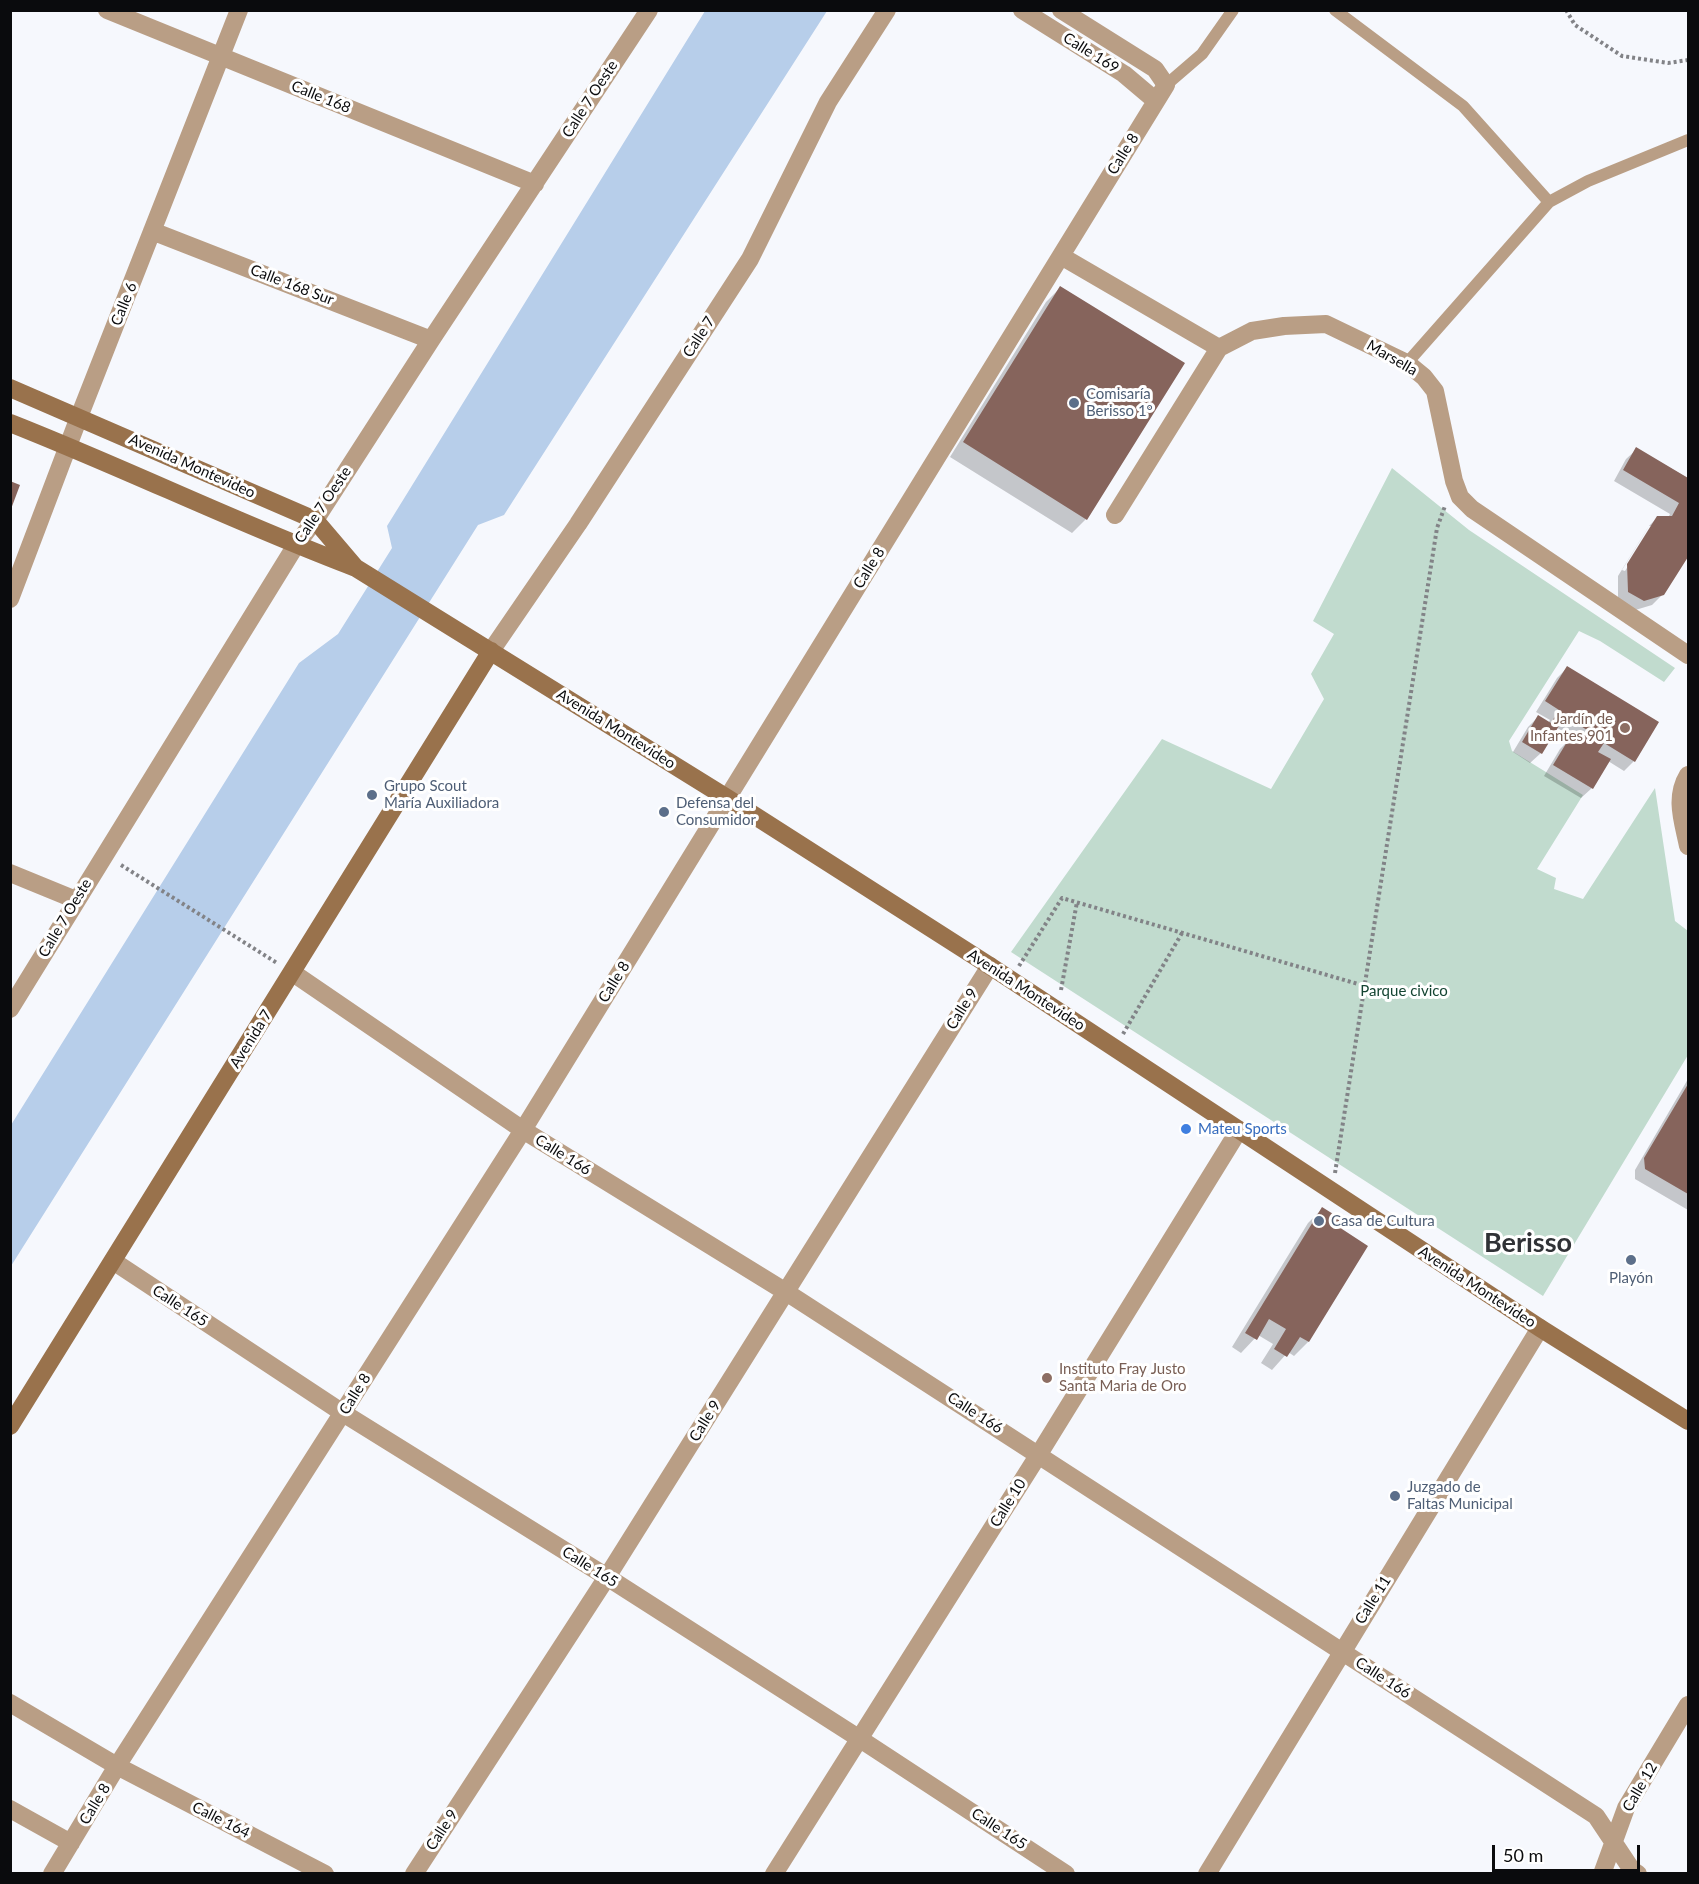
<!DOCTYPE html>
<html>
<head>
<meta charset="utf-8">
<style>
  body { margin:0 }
  #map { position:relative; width:1699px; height:1884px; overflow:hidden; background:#f6f8fd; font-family:Lato,sans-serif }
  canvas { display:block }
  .frame { position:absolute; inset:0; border:12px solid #0a0b0d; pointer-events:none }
  .scale { position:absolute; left:1492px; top:1845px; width:148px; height:27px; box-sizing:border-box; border:3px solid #0a0b0d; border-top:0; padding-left:8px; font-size:18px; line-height:21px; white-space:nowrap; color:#0a0b0d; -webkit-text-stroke:4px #fff; paint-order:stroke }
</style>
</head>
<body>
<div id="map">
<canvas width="1699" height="1884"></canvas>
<div class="frame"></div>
<div class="scale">50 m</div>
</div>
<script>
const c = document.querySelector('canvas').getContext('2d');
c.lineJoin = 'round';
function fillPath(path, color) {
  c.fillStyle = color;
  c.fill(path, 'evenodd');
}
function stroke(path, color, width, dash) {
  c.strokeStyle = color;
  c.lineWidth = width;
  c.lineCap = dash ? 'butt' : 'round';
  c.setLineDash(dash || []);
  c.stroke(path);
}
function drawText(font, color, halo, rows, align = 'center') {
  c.font = font + ' Lato,sans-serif';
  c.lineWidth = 6;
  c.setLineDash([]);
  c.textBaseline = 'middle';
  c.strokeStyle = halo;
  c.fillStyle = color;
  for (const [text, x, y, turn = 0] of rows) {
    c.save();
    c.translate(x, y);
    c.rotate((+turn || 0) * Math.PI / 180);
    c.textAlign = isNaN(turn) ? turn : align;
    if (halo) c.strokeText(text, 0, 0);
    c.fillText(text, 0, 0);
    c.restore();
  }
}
fillPath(new Path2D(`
  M1392,468L1469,530L1675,668L1664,682L1600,641L1579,631L1509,741L1512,751L1583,795L1537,869L1556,878L1554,889L1583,899L1655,788L1675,921L1688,931V1055L1543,1296L1011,952L1162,739L1271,789L1324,699L1311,674L1334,634L1313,621Z`), '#c1dbce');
fillPath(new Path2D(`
  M705,11H827L504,515L478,525L11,1266V1125L299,663L338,634L392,548L387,526Z`), '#b7ceea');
fillPath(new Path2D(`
  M1060,288L1086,519L1072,533L950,457L1046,302Z
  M1637,449L1688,478V554L1663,594L1652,605L1632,611L1618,603V576L1647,529L1649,526L1622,570L1625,571L1653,526H1649L1657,518H1668L1670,514L1614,481L1626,459Z
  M1567,668L1634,761L1624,771L1608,761L1592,788L1581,798L1544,776L1560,749L1572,737L1556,727L1541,753L1530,763L1513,752L1528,727L1538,717L1548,723L1550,720L1536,712L1557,678Z
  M1688,1079V1210L1635,1179V1170Z
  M1322,1209L1340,1230L1366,1246L1308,1342L1294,1356L1288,1352L1272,1370L1261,1363L1273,1344L1258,1335L1241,1353L1232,1347L1308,1223Z`), '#0003');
fillPath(new Path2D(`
  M1060,286L1185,363L1087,520L963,442Z
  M1636,447L1688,478V557L1664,595L1644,601L1628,592L1627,564L1657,516H1672L1679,503L1623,470Z
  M10,481L20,485L11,509H10Z
  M1567,666L1659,722L1635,762L1604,743L1598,752L1611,759L1593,789L1553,765L1570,737L1580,743L1587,730L1565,716L1542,754L1522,742L1538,715L1551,723L1559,710L1545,701Z
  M1688,1084V1194L1645,1169L1644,1158Z
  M1322,1207L1346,1222L1342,1229L1368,1246L1309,1342L1300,1337L1287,1357L1274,1349L1286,1329L1269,1319L1257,1340L1245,1333Z`), '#86645c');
stroke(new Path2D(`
  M1566,10L1575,25L1622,56L1668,63L1688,60
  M121,865L277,963
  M1019,966L1062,898L1365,986
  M1061,990L1077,902
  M1123,1034L1182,933
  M1335,1173L1437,528L1445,506`), '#828387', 4, [3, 3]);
stroke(new Path2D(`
  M1335,10L1463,106L1549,202
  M1166,85L1202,54L1233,10
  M1407,363L1549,202L1588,181L1688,140`), '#b99e85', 12);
stroke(new Path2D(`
  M107,10L535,184
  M1022,10L1124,74L1156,101
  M152,231L431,340
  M1061,256L1219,348L1252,331L1284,326L1326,324L1407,363L1424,377L1435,391L1454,481L1460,497L1472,509L1688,655
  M1115,515L1219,348
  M10,599L79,417L239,10
  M491,651L578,524L750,259L828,102L887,10
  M1688,775C1674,798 1683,821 1688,846
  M10,873L76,900
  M293,973L523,1130L786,1292L1596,1816L1632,1870L1638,1874
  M10,1009L296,545L315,520L431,340L649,10
  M113,1261L343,1413L607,1577L860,1739L1066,1874
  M10,1703L117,1766L325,1874
  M10,1809L71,1843
  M52,1874L117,1766L523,1130L1166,85L1155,69L1061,10
  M414,1874L607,1577L990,966
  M774,1874L1039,1454L1239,1130
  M1207,1874L1540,1328
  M1602,1874L1626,1808L1688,1705`), '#b99e85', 18);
stroke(new Path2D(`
  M10,388L315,520L355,567
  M10,423C127,469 239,524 356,568L727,798L990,966L1540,1328L1688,1421
  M10,1426L491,651`), '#99724c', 18);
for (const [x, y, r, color] of [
  [1074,403,6,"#5c6f8a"],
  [1625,728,6,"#8d6e63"],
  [372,795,6,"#5c6f8a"],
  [664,812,6,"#5c6f8a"],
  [1186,1129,6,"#3f7fe0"],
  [1319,1221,6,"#5c6f8a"],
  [1631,1260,6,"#5c6f8a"],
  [1047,1378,6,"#8d6e63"],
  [1395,1496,6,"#5c6f8a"]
]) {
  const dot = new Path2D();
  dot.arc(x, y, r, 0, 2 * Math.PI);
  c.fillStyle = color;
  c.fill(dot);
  stroke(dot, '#fff', 2);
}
drawText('15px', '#0a0b0d', '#fff', [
  ["Calle 169",1091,53,32],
  ["Calle 168",321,97,22],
  ["Calle 7 Oeste",590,99,-57],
  ["Calle 8",1123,154,-58],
  ["Calle 168 Sur",292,285,21],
  ["Calle 6",124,304,-68],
  ["Calle 7",699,337,-57],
  ["Marsella",1392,358,30],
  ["Avenida Montevideo",192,466,24],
  ["Calle 7 Oeste",323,505,-56],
  ["Calle 8",869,568,-58],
  ["Avenida Montevideo",616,729,32],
  ["Calle 7 Oeste",65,918,-59],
  ["Calle 8",614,982,-58],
  ["Avenida Montevideo",1026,990,33],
  ["Calle 9",962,1009,-58],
  ["Avenida 7",251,1039,-58],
  ["Calle 166",563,1155,32],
  ["Avenida Montevideo",1477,1287,33],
  ["Calle 165",180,1306,33],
  ["Calle 8",355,1394,-58],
  ["Calle 166",975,1413,33],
  ["Calle 9",705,1421,-58],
  ["Calle 10",1008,1503,-58],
  ["Calle 165",590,1567,32],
  ["Calle 11",1373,1600,-58],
  ["Calle 166",1383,1678,33],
  ["Calle 12",1640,1787,-60],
  ["Calle 8",95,1804,-59],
  ["Calle 164",221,1820,27],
  ["Calle 165",999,1829,33],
  ["Calle 9",442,1830,-57]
]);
drawText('15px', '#4e5e75', '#fff', [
  ["Comisaría",1086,394],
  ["Berisso 1°",1086,411],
  ["Grupo Scout",384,786],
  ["María Auxiliadora",384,803],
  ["Defensa del",676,803],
  ["Consumidor",676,820],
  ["Casa de Cultura",1331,1221],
  ["Playón",1631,1278,"center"],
  ["Juzgado de",1407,1487],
  ["Faltas Municipal",1407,1504]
], 'left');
drawText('15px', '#785e54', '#fff', [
  ["Jardín de",1613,719],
  ["Infantes 901",1613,736],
  ["Instituto Fray Justo",1059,1369,"left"],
  ["Santa Maria de Oro",1059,1386,"left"]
], 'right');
drawText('15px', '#144432', '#fff', [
  ["Parque civico",1404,991]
]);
drawText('15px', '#366cbe', '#fff', [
  ["Mateu Sports",1198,1129]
], 'left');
drawText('bold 27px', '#303236', '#fff', [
  ["Berisso",1528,1243]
]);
</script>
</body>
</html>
